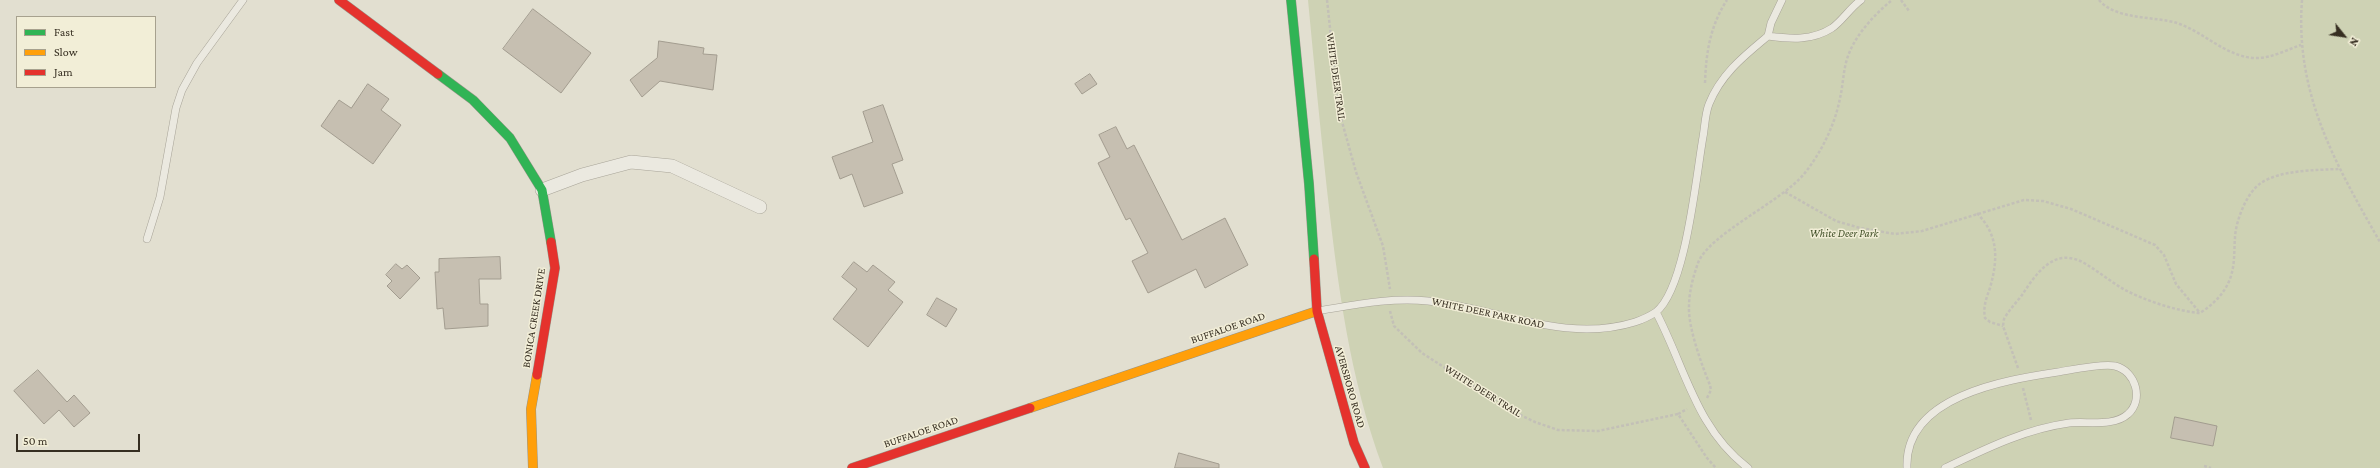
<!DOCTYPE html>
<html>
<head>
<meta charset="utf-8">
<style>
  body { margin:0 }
  #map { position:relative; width:2380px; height:468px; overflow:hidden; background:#e2dfd0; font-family:"Crimson Pro",serif }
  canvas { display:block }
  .legend { position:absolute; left:16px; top:16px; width:140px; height:72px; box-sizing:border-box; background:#f2eed7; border:1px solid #a7a18e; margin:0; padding:5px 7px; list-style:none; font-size:12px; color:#362e21 }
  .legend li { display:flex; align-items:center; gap:8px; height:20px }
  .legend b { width:20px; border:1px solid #a7a18e }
  .north { position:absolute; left:2324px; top:16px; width:40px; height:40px; -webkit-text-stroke:3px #f2eed7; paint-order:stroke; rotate:120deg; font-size:11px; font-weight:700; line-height:16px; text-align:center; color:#362e21 }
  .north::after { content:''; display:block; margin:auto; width:14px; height:18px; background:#362e21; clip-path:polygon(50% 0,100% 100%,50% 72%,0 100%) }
  .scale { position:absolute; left:16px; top:434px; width:124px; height:18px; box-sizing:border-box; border:2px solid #362e21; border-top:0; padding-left:5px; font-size:12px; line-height:14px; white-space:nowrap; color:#362e21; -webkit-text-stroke:3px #f2eed7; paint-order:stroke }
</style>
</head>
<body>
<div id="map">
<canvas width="2380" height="468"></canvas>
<ul class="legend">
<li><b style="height:5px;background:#30b455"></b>Fast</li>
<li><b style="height:5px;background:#ff9f0a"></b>Slow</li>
<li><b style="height:5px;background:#e5322d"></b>Jam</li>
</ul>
<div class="north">N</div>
<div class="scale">50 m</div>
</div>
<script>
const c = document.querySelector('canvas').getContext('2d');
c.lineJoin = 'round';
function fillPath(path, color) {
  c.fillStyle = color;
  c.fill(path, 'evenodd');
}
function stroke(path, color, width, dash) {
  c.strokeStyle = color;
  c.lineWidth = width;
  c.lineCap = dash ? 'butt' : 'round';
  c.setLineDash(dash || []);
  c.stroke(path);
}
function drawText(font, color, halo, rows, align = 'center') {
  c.font = font + ' "Crimson Pro",serif';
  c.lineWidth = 3;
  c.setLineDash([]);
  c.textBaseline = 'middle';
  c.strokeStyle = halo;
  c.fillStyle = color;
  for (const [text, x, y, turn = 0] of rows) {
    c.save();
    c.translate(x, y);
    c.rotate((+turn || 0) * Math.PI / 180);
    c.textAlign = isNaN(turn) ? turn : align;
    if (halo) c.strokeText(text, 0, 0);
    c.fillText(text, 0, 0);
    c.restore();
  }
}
fillPath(new Path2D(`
  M1308,0H2380V468H1383C1349,376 1338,286 1327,190C1320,127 1314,63 1308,0Z`), '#ced2b4');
const building = new Path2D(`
  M533,9L591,53L561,93L503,49Z
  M659,41L704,48L703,54L717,55L713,90L660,81L642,97L630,80L657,58Z
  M1090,74L1097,84L1082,94L1075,84Z
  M368,84L389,99L381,110L401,125L373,164L321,126L339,100L351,108Z
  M883,105L903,160L892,164L903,193L864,207L852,174L840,179L832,157L873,142L863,112Z
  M1116,127L1127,149L1134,145L1182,240L1225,218L1248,265L1205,288L1196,269L1148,293L1132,261L1148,253L1130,218L1126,220L1098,163L1110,157L1099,135Z
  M500,257L501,279H479L480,304H488V326L445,329L443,308L437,309L435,272H439V259Z
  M854,262L867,272L873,265L895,282L888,290L903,302L868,347L833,319L857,289L842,277Z
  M396,264L402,269L407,265L420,278L400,299L387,286L392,281L386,275Z
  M937,298L957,309L946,327L927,315Z
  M38,370L67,402L74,395L90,413L74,427L59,410L44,424L14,391Z
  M2175,417L2217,426L2213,446L2171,438Z
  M1179,453L1219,464V468H1175Z`);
fillPath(building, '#c6bfb1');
stroke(building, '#a29c8f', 1);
const lane = new Path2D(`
  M1768,36C1790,39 1812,41 1832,28C1842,21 1850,8 1861,0
  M147,239L160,197L176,108L182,90L197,63L243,0
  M1317,311C1354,305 1391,297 1428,301C1497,308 1565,344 1635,322C1641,320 1650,316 1656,312C1686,288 1696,176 1703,137C1705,126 1705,114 1709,104C1721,74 1744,56 1768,36L1771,23L1782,0
  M1656,312C1685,367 1696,429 1748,468
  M1907,468C1904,396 2005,380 2058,372C2071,370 2103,363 2115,366C2136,371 2144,400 2128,414C2114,427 2087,421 2069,423C2025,429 1985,449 1945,468`);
const street = new Path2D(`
  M542,190L582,175L631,162L672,166L760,207`);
const fast = new Path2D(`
  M1291,0L1309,184L1314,259
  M438,74L473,100L510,138L542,190L551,242`);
const slow = new Path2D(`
  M1030,408L1317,311
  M533,468L531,409L537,375`);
const jam = new Path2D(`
  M339,0L438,74
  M1314,259L1317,311L1354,443L1365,468
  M537,375L555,268L551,242
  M852,468L1030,408`);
stroke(lane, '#a8a498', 8);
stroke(street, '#a8a498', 14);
stroke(fast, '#979488', 10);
stroke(slow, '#979488', 10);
stroke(jam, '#979488', 10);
stroke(new Path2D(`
  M1327,0L1339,111L1356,172L1383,246L1390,289
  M1901,0L1909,11
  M2099,0C2116,20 2153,16 2177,23C2204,32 2225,56 2254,58C2270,59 2286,50 2301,45
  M2302,0C2295,94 2335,163 2380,242
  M1705,83C1706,53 1710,26 1727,0
  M1785,192L1836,221L1860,228L1895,234L1922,231L2024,200L2043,201L2071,209L2155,245L2164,255L2176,284L2200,313
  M1977,213C1999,236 1998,259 1990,288C1986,299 1983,307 1985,318L1990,322L2003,326
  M1390,311L1394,326L1422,353L1512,411L1535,422L1558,430L1598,431L1678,414L1707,458L1716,468
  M2018,368L2003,326L2004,319C2009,310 2016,303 2022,295C2036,274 2054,246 2084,263C2098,271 2111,282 2125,290C2147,301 2176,311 2200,313C2214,304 2226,292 2231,276C2235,263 2234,250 2235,237C2236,220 2247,192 2261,183C2280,170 2317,170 2339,169
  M2023,388L2031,420
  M1707,398L1711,390L1710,385C1702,366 1688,327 1689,307C1689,292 1693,277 1698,263C1709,234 1781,202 1804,174C1821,153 1835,125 1840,98C1843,86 1843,72 1847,59C1854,36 1874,15 1892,0
  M1678,414L1687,409
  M2204,466L2211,468`), '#c3c0b7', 2.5, [3, 2]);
stroke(lane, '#ebe9e0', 7);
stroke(street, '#ebe9e0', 13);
stroke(fast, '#30b455', 9);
stroke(slow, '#ff9f0a', 9);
stroke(jam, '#e5322d', 9);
drawText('11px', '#362e21', '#f2eed7', [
  ["WHITE DEER TRAIL",1336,77,82],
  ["WHITE DEER PARK ROAD",1488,313,12],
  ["BONICA CREEK DRIVE",534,318,-81],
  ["BUFFALOE ROAD",1228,328,-19],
  ["AVERSBORO ROAD",1350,387,74],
  ["WHITE DEER TRAIL",1483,391,32],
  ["BUFFALOE ROAD",921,432,-19]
]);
drawText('italic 11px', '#425129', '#f2eed7', [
  ["White Deer Park",1844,234]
]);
</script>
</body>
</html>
